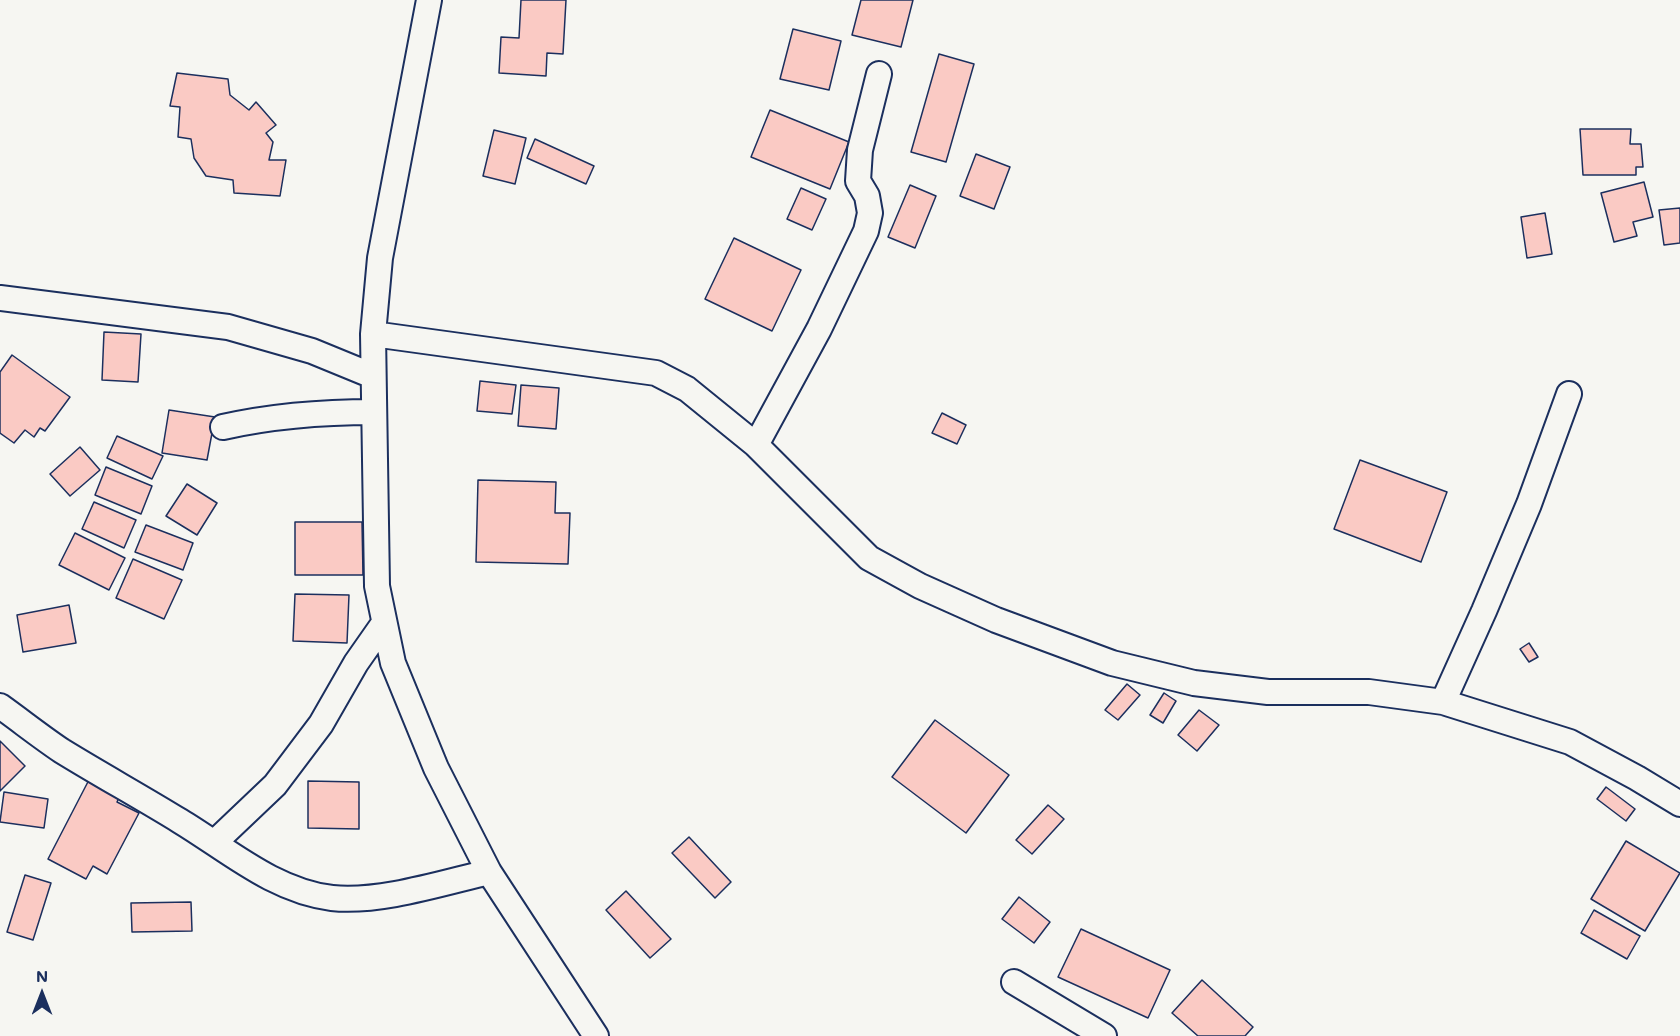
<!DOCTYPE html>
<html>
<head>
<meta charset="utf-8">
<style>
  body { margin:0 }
  #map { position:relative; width:1680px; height:1036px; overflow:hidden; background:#f6f6f2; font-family:Mali,sans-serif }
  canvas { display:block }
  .north { position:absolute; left:12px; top:964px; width:60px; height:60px; -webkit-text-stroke:4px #f6f6f2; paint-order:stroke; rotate:0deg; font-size:16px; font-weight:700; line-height:24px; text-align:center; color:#1b2f5e }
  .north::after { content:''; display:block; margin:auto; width:21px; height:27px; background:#1b2f5e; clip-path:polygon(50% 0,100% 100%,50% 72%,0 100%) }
</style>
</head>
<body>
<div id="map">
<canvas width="1680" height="1036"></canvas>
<div class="north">N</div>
</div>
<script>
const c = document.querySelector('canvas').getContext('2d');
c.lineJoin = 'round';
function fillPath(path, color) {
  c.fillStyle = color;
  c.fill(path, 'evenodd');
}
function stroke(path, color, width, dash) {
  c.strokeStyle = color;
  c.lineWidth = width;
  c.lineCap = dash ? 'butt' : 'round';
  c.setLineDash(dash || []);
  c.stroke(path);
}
const building = new Path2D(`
  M521,0H566L563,54L547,53L546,76L499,73L501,37L519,38Z
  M861,0H913L901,47L852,35Z
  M793,29L841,41L829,90L780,79Z
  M939,54L974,64L946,162L911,152Z
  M177,73L228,79L230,95L249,110L256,102L276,125L266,133L273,142L269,160H286L280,196L234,193L233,180L206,176L194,158L191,139L178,137L180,107L170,106Z
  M770,110L849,142L830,189L751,157Z
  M1580,129H1631L1630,144H1641L1643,167H1636V175H1583Z
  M494,130L526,138L515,184L483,176Z
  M535,139L594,166L586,184L527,158Z
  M976,154L1010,167L994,209L960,196Z
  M1644,182L1653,217L1633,222L1637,236L1614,242L1601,193Z
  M910,185L936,196L915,248L888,237Z
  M801,188L826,199L812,230L787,219Z
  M1680,208V243L1664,245L1659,210Z
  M1545,213L1552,254L1527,258L1521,217Z
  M734,238L801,270L772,331L705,299Z
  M104,332L141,334L138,382L102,380Z
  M12,355L70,397L45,431L40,428L34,437L25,430L14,443L0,433V372Z
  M480,381L516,385L512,414L477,411Z
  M521,385L559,388L556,429L518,426Z
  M169,410L215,417L207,460L162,453Z
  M942,413L966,425L957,444L932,433Z
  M117,436L163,456L152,479L107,458Z
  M80,447L100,470L70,496L50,474Z
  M1360,460L1447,492L1421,562L1334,529Z
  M106,467L152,486L141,514L95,495Z
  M478,480L556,482L555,513H570L568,564L476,562Z
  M187,484L217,503L197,535L166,516Z
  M94,502L136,520L124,548L82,529Z
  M295,522H362L363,575H295Z
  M146,525L193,543L183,570L135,552Z
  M75,533L125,558L109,590L59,565Z
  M133,559L182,580L164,619L116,598Z
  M295,594L349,595L347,643L293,641Z
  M69,605L76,643L23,652L17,615Z
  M1529,643L1538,657L1529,662L1520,649Z
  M1127,684L1140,695L1118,720L1105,710Z
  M1164,693L1176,701L1163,723L1150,715Z
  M1199,710L1219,725L1197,751L1178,735Z
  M935,720L1009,775L966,833L892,777Z
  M0,741L25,766L0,791Z
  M92,774L122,791L117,802L139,813L107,874L93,866L86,879L48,859Z
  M308,781L359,782V829L308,828Z
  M1606,787L1635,809L1626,821L1597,799Z
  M4,792L48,799L44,828L0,822Z
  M1048,805L1064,819L1032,854L1016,840Z
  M689,837L731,882L715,898L672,853Z
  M1626,841L1680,873L1645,931L1591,899Z
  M25,875L51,883L33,940L7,932Z
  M626,891L671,939L650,958L606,910Z
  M1019,897L1050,922L1034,943L1002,919Z
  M191,902L192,931L132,932L131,903Z
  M1594,910L1640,936L1627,959L1581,933Z
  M1081,929L1170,970L1148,1018L1058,977Z
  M1202,980L1253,1027L1245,1036H1198L1172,1013Z`);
fillPath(building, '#facac4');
stroke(building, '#1b2f5e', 1.5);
const street = new Path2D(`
  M429,0L380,258L373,334L377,586L393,663L436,768L489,872L596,1036
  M0,298L228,327L312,351L373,376
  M373,334L656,373L687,389L756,445L869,558L920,586L996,620L1112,663L1194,683L1268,692H1369L1443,702L1570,742L1637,778L1680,804
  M223,427C272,416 323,412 374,412
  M756,445L819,329L866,231L870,213L867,196L858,181L860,150L879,74
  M1443,702L1484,611L1529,504L1569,394
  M0,706C21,721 41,737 62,751C101,775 141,797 180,821C228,850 274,891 332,898C380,903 442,883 489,872
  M214,843L275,785L321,724L356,663L384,623
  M1014,982L1104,1036`);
stroke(street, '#1b2f5e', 28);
stroke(street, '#f6f6f2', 24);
</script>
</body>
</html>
